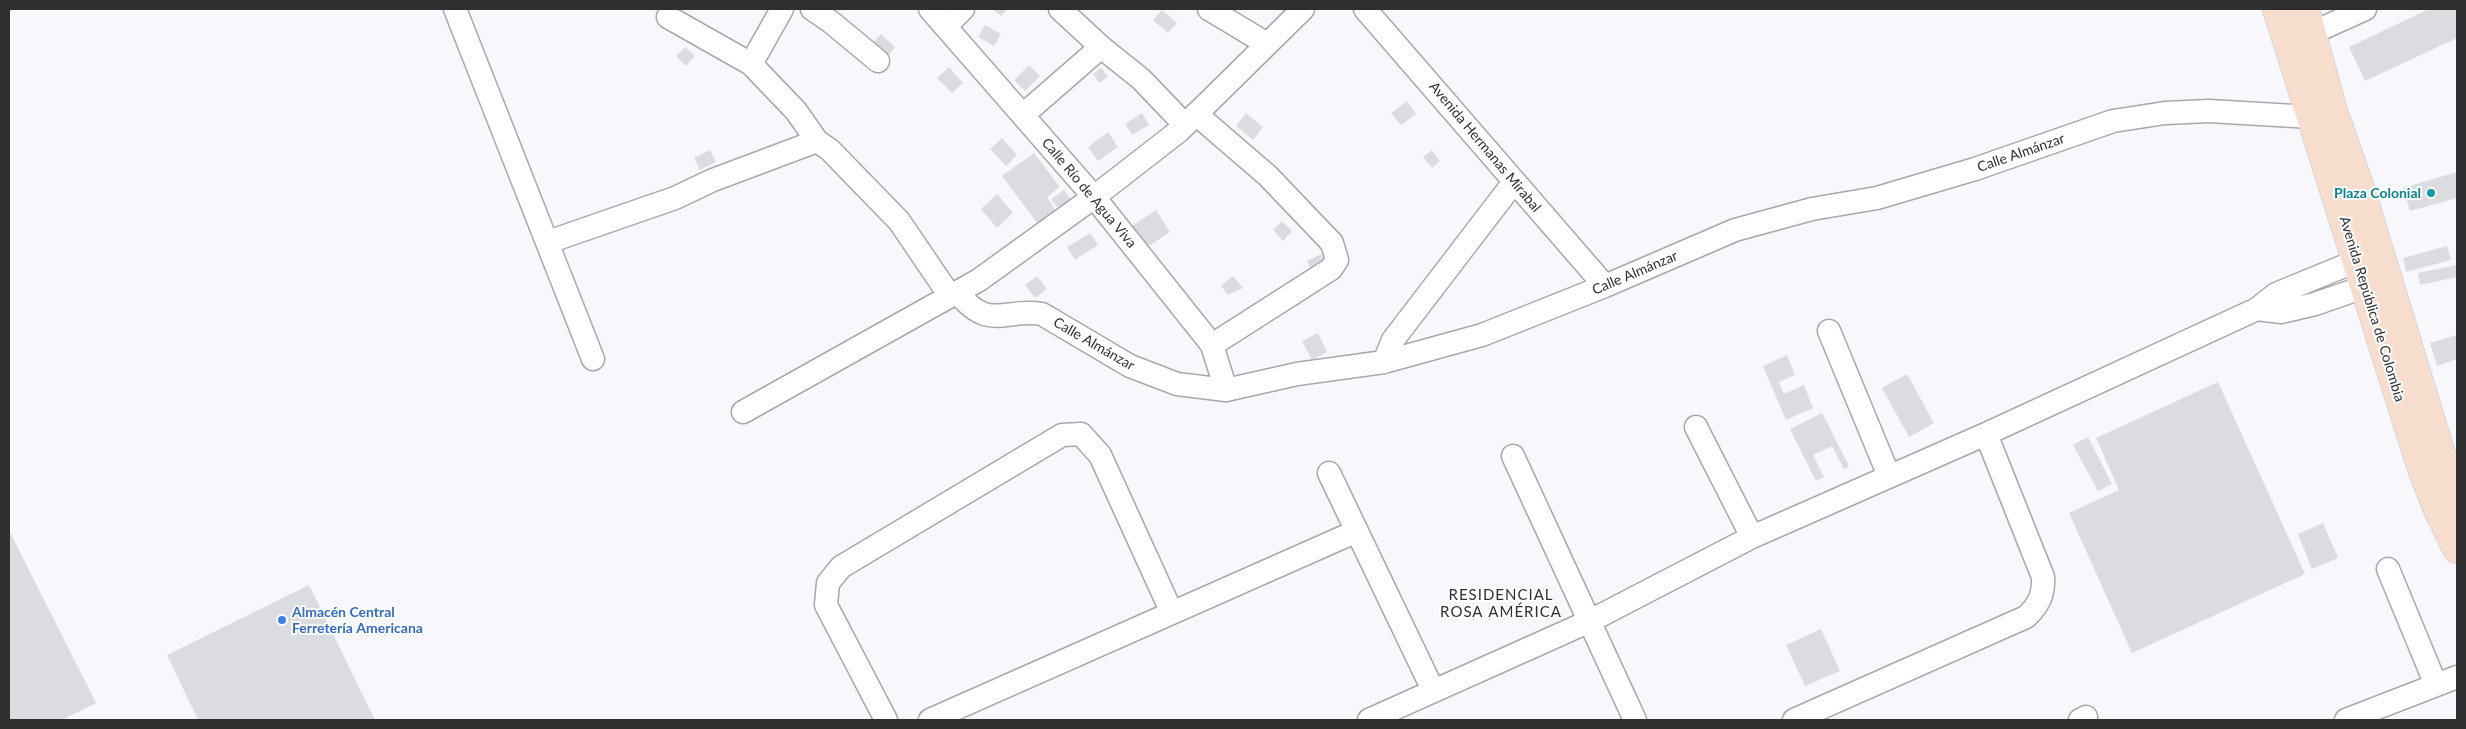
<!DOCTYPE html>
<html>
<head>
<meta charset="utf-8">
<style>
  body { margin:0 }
  #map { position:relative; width:2466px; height:729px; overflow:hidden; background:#f8f8fc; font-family:Lato,sans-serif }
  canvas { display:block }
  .frame { position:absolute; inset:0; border:10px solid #2f2f30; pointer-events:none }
</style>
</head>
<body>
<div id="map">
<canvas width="2466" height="729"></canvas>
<div class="frame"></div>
</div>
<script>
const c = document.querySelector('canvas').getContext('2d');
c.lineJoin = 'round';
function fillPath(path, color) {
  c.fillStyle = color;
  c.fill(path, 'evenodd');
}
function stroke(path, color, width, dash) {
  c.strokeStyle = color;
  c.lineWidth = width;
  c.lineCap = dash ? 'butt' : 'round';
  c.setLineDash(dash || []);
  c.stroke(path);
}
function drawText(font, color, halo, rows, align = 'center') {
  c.font = font + ' Lato,sans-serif';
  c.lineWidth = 4;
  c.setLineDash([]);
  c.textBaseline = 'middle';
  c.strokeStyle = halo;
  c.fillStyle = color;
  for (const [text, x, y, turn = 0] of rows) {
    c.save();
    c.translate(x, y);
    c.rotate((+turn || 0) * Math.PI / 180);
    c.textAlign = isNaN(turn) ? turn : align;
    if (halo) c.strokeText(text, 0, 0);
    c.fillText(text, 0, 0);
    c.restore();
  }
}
fillPath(new Path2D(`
  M992,9H1007L1001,16Z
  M2429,9H2457V38L2365,81L2349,47Z
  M1162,10L1177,23L1168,33L1153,20Z
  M985,25L1001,34L994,46L978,37Z
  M881,34L895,47L886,58L871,45Z
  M685,47L695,56L686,66L676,56Z
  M1029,65L1040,76L1025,91L1014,80Z
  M949,67L963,83L952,93L937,78Z
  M1101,68L1108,76L1100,83L1093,74Z
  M1407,101L1416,114L1401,125L1391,113Z
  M1142,113L1149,125L1132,135L1125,124Z
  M1246,113L1263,127L1253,140L1236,126Z
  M1108,132L1118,147L1098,161L1088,147Z
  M1002,138L1017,155L1006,166L990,149Z
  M710,150L716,162L700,170L694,158Z
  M1432,150L1440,161L1432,168L1423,157Z
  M1034,153L1060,187L1047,197L1056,211L1038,224L1002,176Z
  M2457,172V198L2410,211L2403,188Z
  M1064,190L1071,199L1058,208L1051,199Z
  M997,194L1013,213L997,228L981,209Z
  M1156,210L1170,232L1146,248L1132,226Z
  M1282,221L1292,231L1283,241L1273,230Z
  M1090,233L1098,245L1075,260L1067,247Z
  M2447,246L2451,260L2406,272L2403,258Z
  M1321,254L1327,266L1313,273L1307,261Z
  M2457,265V277L2420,285L2418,273Z
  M1037,276L1047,289L1035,298L1025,285Z
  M1233,276L1243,288L1228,295L1221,286Z
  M1318,333L1327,352L1312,360L1302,341Z
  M2457,335V359L2437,366L2430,343Z
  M1787,355L1795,375L1779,382L1784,394L1804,385L1813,408L1786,420L1763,366Z
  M1907,374L1934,423L1909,437L1882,388Z
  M2218,382L2305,574L2132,653L2069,513L2119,490L2096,438Z
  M1822,413L1849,466L1844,469L1832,446L1813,455L1824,477L1816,481L1790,429Z
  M2088,437L2112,484L2098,491L2073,445Z
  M2323,523L2338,558L2312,569L2298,534Z
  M9,530L96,703L62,720H9Z
  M309,585L375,720H198L167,655Z
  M1821,629L1840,671L1805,686L1786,645Z`), '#dbdcdf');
const minor = new Path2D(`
  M455,9L593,359
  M782,9L751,64L796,111L817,141L830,150L899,221L950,296
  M812,9L831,22L878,61
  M930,9L1094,197L1212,345L1226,390
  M1060,9L1101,47L1141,79L1185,125
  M1209,9L1267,44
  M1365,9L1605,286
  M668,17L751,64
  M946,26L963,9
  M2312,33L2365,9
  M1196,114L1268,176L1332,243L1337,260L1331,269L1212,345
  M1023,115L1101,47
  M548,242L675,198L713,180L817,141
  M957,292C989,332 1004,308 1042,314L1130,366L1177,384L1226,390L1297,374L1384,362L1482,335L1605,286L1735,230L1812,209L1877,198L1975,169L2113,121L2165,113L2209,111L2311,117L2326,113
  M2257,309L2281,312L2315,304L2381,281
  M1829,331L1889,476
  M1384,362L1393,340L1514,182
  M743,412L979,280L1094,197L1179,131L1303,9
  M1696,427L1752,537
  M1513,456L1635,720
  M1329,473L1433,690
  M2388,569L2436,685
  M886,720L826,605L828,583L841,567L1062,435L1081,434L1100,455L1172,613
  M930,720L1357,531
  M1369,720L1590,621L1752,537L1986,434L2257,309L2276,294L2371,255
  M1794,720L2026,617C2039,605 2044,594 2043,577L1986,434
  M2080,720L2086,717
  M2346,720L2457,677`);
const major = new Path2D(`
  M2277,9L2422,469L2438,510L2457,549
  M2305,9L2333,111L2360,188L2445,467L2457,497`);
stroke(minor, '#a7a8ab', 25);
stroke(major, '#d5d5d6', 30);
stroke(minor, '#fff', 22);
stroke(major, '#f7ddcd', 28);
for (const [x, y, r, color] of [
  [2431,193,5,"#0f9aa8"],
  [282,620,5,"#3f7fe0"]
]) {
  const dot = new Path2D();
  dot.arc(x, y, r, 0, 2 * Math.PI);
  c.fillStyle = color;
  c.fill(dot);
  stroke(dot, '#fff', 2);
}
drawText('14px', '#2f2f30', '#fff', [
  ["Avenida Hermanas Mirabal",1485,147,50],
  ["Calle Almánzar",2021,153,-19],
  ["Calle Río de Agua Viva",1089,193,50],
  ["Calle Almánzar",1635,273,-23],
  ["Avenida República de Colombia",2372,309,73],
  ["Calle Almánzar",1094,344,30]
]);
drawText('bold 14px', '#0d838f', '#fff', [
  ["Plaza Colonial",2421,193]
], 'right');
drawText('bold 14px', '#366cbe', '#fff', [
  ["Almacén Central",292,612],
  ["Ferretería Americana",292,628]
], 'left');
c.letterSpacing = '1px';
drawText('15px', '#2f2f30', '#fff', [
  ["RESIDENCIAL",1501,595],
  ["ROSA AMÉRICA",1501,612]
]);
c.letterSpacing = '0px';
</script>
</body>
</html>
